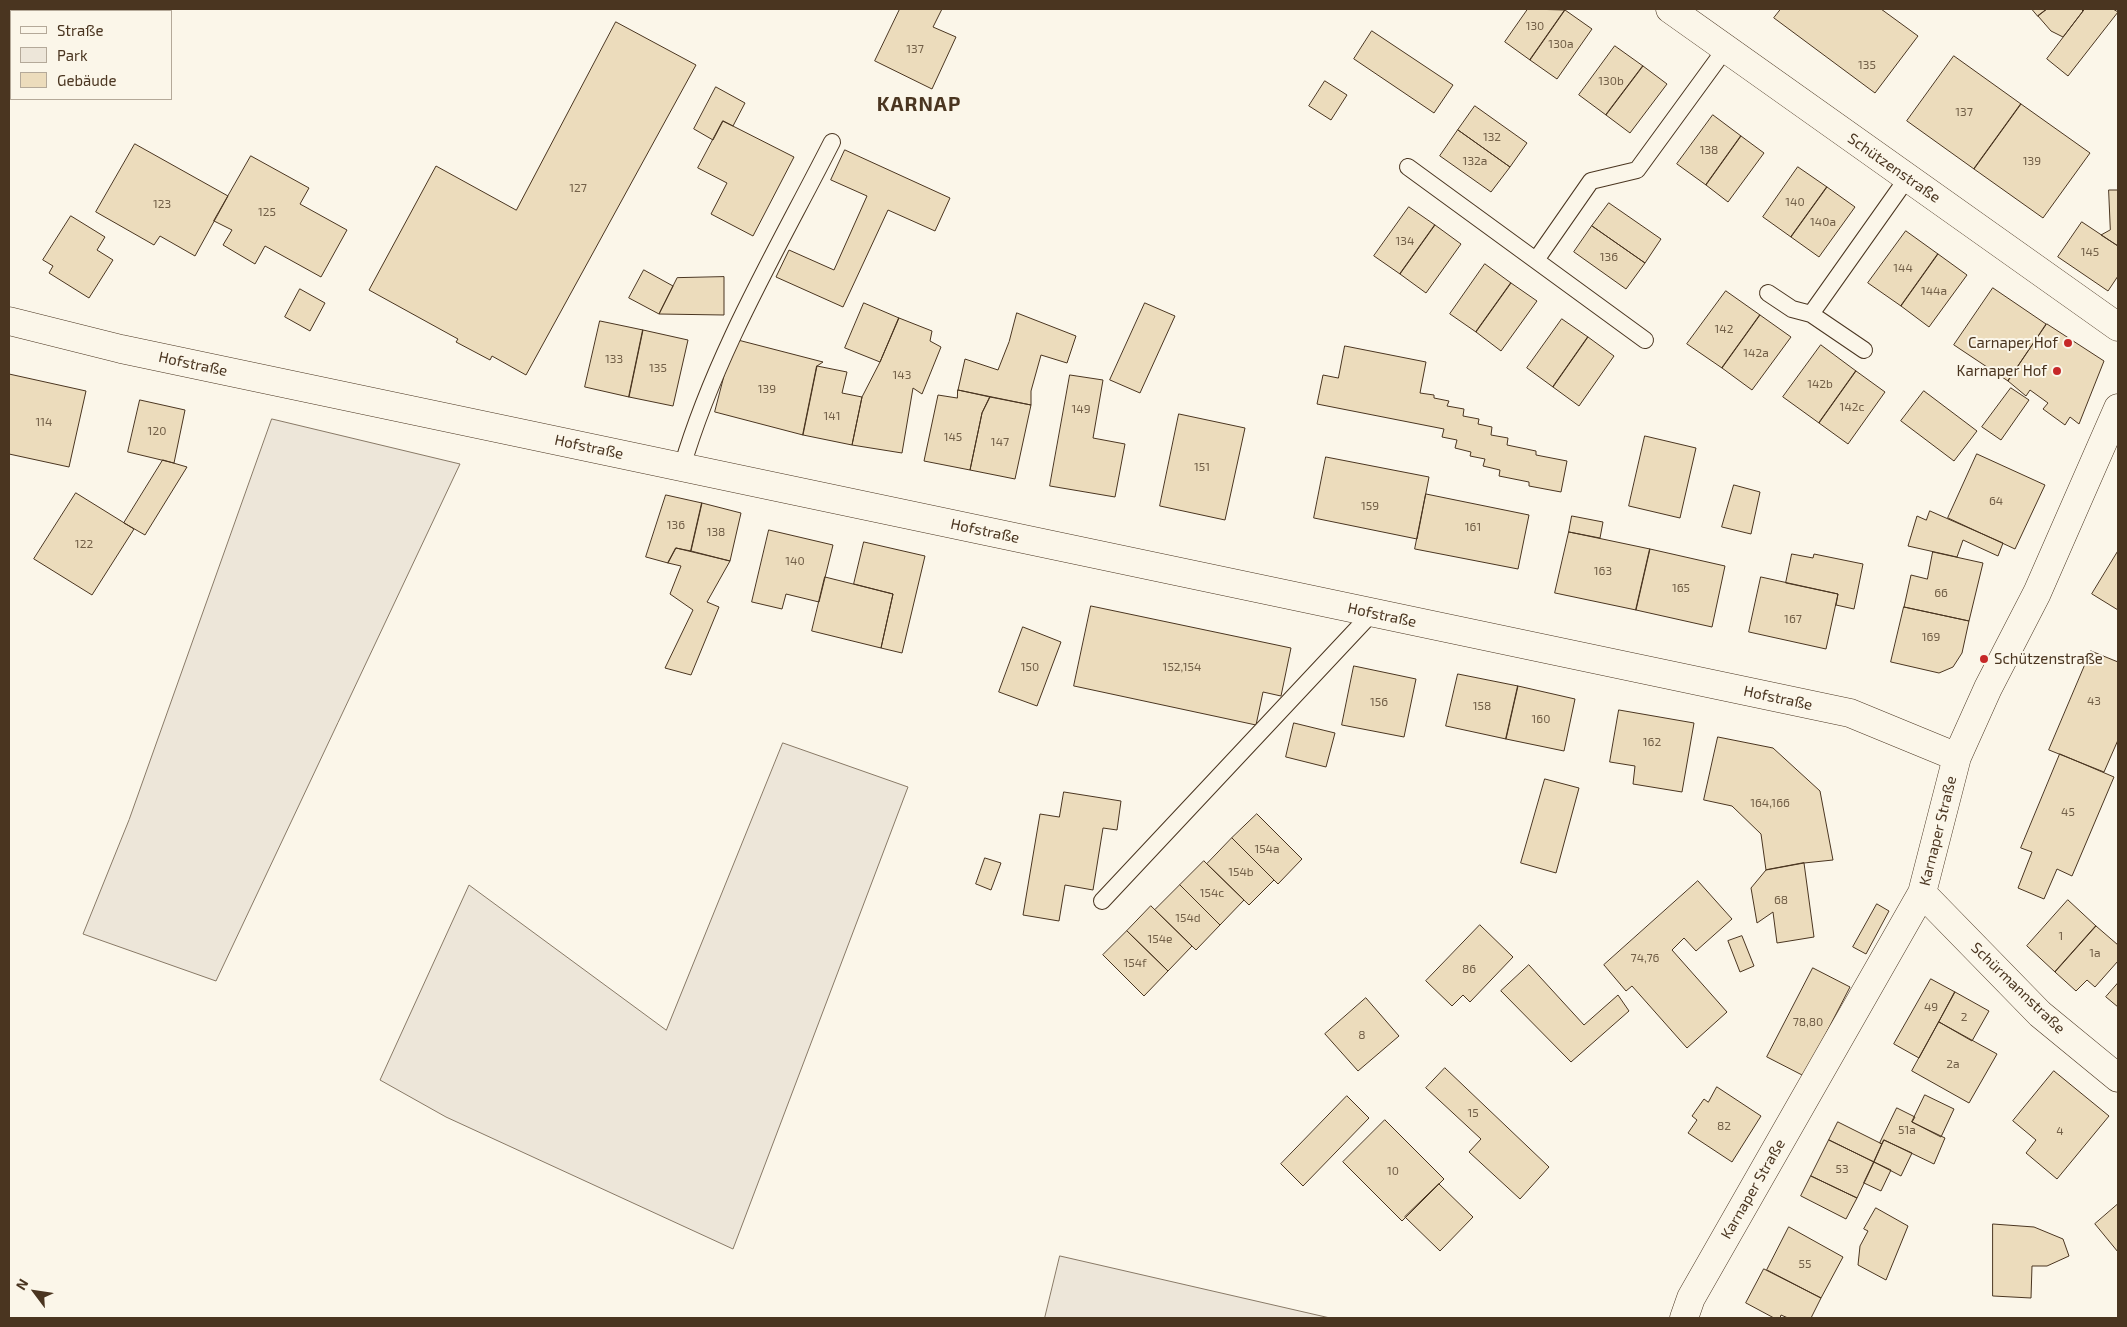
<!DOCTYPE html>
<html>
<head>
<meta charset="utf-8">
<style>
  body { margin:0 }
  #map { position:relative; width:2127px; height:1327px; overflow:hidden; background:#fbf6e9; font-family:"Exo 2",sans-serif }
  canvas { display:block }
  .frame { position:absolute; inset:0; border:10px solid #4a3520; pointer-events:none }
  .legend { position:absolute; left:10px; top:10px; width:162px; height:90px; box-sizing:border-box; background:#fbf6e9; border:1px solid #b4a999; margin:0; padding:6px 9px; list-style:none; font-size:15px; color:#4a3520 }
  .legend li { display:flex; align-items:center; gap:10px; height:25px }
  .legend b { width:25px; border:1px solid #b4a999 }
  .north { position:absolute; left:10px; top:1267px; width:50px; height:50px; -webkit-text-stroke:4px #fbf6e9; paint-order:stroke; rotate:301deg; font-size:14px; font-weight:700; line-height:20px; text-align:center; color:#4a3520 }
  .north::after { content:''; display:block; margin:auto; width:18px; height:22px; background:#4a3520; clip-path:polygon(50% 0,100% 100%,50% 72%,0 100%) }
</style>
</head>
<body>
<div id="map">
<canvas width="2127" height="1327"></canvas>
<div class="frame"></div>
<ul class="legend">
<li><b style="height:6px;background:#fbf6e9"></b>Straße</li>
<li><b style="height:14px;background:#ede6d9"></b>Park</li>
<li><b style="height:14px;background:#ecdcbc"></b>Gebäude</li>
</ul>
<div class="north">N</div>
</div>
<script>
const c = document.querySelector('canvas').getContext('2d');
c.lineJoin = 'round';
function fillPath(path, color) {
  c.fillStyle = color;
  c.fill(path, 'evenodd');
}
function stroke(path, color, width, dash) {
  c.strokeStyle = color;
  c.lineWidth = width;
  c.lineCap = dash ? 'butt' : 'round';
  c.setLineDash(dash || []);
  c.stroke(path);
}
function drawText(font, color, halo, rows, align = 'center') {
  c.font = font + ' "Exo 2",sans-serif';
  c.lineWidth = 4;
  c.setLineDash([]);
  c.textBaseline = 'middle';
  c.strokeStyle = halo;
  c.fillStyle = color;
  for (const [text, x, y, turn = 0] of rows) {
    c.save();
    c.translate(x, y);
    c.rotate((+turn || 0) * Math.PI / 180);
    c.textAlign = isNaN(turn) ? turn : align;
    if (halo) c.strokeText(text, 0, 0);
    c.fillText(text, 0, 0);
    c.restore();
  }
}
const green = new Path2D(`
  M272,419L460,464L216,981L83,934L129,820Z
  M783,743L908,787L733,1249L446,1117L380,1080L469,885L666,1030Z
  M1060,1256L1330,1318H1045Z`);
fillPath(green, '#ede6d9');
stroke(green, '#887966', 1);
const building = new Path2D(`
  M900,9H942L933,27L956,37L932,89L875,61Z
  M1528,9L1565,10L1530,60L1505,42Z
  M1781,9H1881L1918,36L1875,93L1774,18Z
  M2032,9H2047L2038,16Z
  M2047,9H2081L2083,11L2063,37L2051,31L2038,16Z
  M2085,9H2113L2118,12L2068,76L2047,59Z
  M1565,10L1592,29L1557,79L1530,60Z
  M616,22L696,65L526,375L492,356L490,360L456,342L458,339L369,290L436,166L516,210Z
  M1372,31L1453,85L1434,113L1354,59Z
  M1615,46L1643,66L1606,115L1579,95Z
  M1954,56L2021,104L1974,169L1907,121Z
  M1643,66L1667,84L1630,133L1606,115Z
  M1325,81L1347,95L1331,120L1309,106Z
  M716,87L745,103L733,126L723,121L713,140L694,129Z
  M2021,104L2090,153L2043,218L1974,169Z
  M1475,106L1527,143L1510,167L1458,130Z
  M1713,115L1741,136L1706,185L1677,164Z
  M723,121L794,157L753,236L711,214L727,183L698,168Z
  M1458,130L1510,167L1491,192L1440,156Z
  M1741,136L1764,153L1728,202L1706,185Z
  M135,144L228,196L195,256L160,236L154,245L96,212Z
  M845,150L950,198L935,231L888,210L843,307L776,277L789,250L834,270L867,196L831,180Z
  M251,156L309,188L300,204L347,230L321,277L265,246L255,264L223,245L232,230L214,221Z
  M1798,167L1827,187L1791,237L1763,217Z
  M1827,187L1855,207L1819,257L1791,237Z
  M2109,190H2118V246L2101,235L2110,230Z
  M1609,203L1661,239L1645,263L1592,226Z
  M1409,207L1435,225L1400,274L1374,256Z
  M71,216L105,237L97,250L113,260L89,298L49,273L53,266L43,260Z
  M2082,222L2118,246V276L2108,291L2058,257Z
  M1435,225L1461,244L1426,293L1400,274Z
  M1592,226L1645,263L1626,289L1574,252Z
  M1906,231L1938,254L1901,306L1868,283Z
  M1938,254L1967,275L1929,327L1901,306Z
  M1485,264L1511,283L1476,332L1450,314Z
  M644,270L673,286L659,314L629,298Z
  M724,277V315L659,314L677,278Z
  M1511,283L1537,301L1501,351L1476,332Z
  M1993,288L2046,324L2008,381L1954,345Z
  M300,289L325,303L310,331L285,317Z
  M1726,291L1760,315L1722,368L1687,344Z
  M864,303L899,318L880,362L845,348Z
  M1145,303L1175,316L1140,393L1110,380Z
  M1017,313L1076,336L1067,363L1041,355L1031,391V405L958,390L965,359L998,370L1009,342Z
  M1760,315L1791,337L1752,390L1722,368Z
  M899,318L932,331L930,341L941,347L922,394L913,388L902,453L852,445L862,397L880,362Z
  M1562,319L1588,337L1553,387L1527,368Z
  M600,321L643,330L629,397L585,387Z
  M2047,324L2104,361L2079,424L2070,417L2065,425L2043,409L2048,403L2030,390L2026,396L2008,381Z
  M643,330L688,340L673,406L629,397Z
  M1588,337L1614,356L1579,406L1553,387Z
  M734,339L823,362L817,366L803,435L715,412Z
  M1821,345L1856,371L1819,423L1783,397Z
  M1345,346L1426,362L1420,393L1434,395V398L1449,401L1447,406L1464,409L1463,416L1479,419L1478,424L1492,427L1491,435L1508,438L1507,445L1536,451V455L1567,461L1561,492L1529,486V482L1499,476L1500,470L1483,466L1485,459L1470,456L1471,452L1455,448L1457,440L1442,437L1444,429L1317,404L1323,375L1338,378Z
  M817,366L847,372L842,393L862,397L852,445L803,435Z
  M1856,371L1885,392L1848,444L1819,423Z
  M9,374L86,391L69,467L9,454Z
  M1070,375L1103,380L1093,438L1125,444L1115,497L1050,486Z
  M2011,388L2029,400L2001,440L1982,427Z
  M958,390L990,397L982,413L970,470L924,461L938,395L957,398Z
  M1924,391L1977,431L1954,461L1901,421Z
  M990,397L1031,405L1015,479L970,470L982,413Z
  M140,400L185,410L174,463L128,452Z
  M1179,414L1245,428L1225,520L1160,506Z
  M1645,436L1696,448L1680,518L1629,506Z
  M1977,454L2045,485L2015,549L1948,518Z
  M1326,457L1429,477L1417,539L1314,518Z
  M163,460L187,467L145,535L124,523Z
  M1734,485L1760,492L1751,534L1722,527Z
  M76,493L134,529L92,595L34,559Z
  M1426,494L1529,515L1518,569L1415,549Z
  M666,495L702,503L691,551L676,548L668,563L646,557Z
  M702,503L741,513L730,561L691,551Z
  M1930,511L2003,543L1998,556L1963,540L1957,557L1908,546L1917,516L1926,520Z
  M1572,516L1603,522L1600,538L1569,532Z
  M769,530L833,545L819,602L786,594L782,609L752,602Z
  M1569,532L1650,549L1636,610L1555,593Z
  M864,542L925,556L902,653L881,648L893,594L854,584Z
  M676,548L730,561L707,602L719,607L691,675L665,668L693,610L670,594L681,566L668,563Z
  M1650,549L1725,566L1712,627L1636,610Z
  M2118,551V610L2092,594Z
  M1933,552L1983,563L1969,621L1904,607L1911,575L1927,579Z
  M1792,554L1813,558L1814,554L1863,564L1854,609L1836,605L1838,594L1786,583Z
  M825,577L893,594L881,648L812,631Z
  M1761,577L1838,594L1826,649L1749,632Z
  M1091,606L1291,648L1281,696L1263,692L1256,725L1074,686Z
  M1904,607L1969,621L1962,653L1953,667L1939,673L1891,662Z
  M1023,627L1061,642L1037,706L999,692Z
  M2091,651L2118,662V740L2104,772L2049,750Z
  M1354,666L1416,679L1404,737L1342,725Z
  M1458,674L1518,686L1506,739L1446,726Z
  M1518,686L1575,699L1564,751L1506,739Z
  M1619,710L1694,723L1682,792L1633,784L1635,766L1610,762Z
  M1294,723L1335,733L1326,767L1286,757Z
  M1718,737L1773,748L1820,791L1833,860L1804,863L1766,870L1761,834L1732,806L1704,800Z
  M2060,754L2114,777L2072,876L2057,869L2044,899L2018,888L2032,852L2021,848Z
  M1545,779L1579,788L1556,873L1521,863Z
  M1064,792L1121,801L1117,830L1103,828L1093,890L1065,885L1059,921L1023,915L1040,814L1059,817Z
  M1257,814L1302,859L1278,884L1232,838Z
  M1232,838L1274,880L1249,905L1207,864Z
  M985,858L1001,863L991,890L976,884Z
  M1204,861L1244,900L1220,925L1180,885Z
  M1804,863L1814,937L1777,943L1773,912L1757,923L1751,888L1766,870Z
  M1698,881L1732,919L1696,951L1684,938L1672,950L1727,1012L1687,1048L1632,986L1626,991L1604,965Z
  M1180,885L1220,925L1196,950L1155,910Z
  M2068,900L2096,926L2055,972L2027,946Z
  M1877,904L1889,911L1866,954L1853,947Z
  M1151,906L1192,946L1168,971L1127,931Z
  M1480,925L1513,957L1470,1002L1463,995L1452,1006L1426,981Z
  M2096,926L2118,945V961L2095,987L2087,980L2076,991L2055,972Z
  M1127,931L1168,971L1144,996L1103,955Z
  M1742,936L1754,966L1740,972L1728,941Z
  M1529,965L1584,1025L1618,995L1629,1011L1571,1062L1501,991Z
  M1813,968L1850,987L1804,1076L1767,1057Z
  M1931,979L1955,992L1919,1058L1894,1044Z
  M2118,983V1007L2106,997Z
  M1955,992L1989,1011L1972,1041L1939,1022Z
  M1366,998L1399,1036L1358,1071L1325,1034Z
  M1939,1022L1997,1054L1969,1103L1912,1071Z
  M1445,1068L1549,1167L1520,1199L1469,1152L1481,1139L1426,1088Z
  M2054,1071L2109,1116L2057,1179L2026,1153L2036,1140L2013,1121Z
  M1717,1087L1761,1116L1732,1162L1688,1133L1697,1120L1692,1116L1704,1099L1708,1102Z
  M1925,1095L1954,1109L1941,1137L1912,1122Z
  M1347,1096L1369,1118L1303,1186L1281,1164Z
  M1897,1108L1915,1117L1912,1122L1945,1138L1934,1164L1884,1140L1882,1144L1880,1143Z
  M1385,1120L1444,1179L1402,1221L1343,1162Z
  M1838,1122L1882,1144L1874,1162L1829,1140Z
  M1829,1140L1874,1162L1857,1198L1811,1176Z
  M1884,1140L1912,1153L1901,1176L1874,1162Z
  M1874,1162L1891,1170L1881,1191L1864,1183Z
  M1811,1176L1857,1198L1846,1219L1801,1196Z
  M1439,1184L1473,1217L1440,1251L1405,1217Z
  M2118,1204V1252L2095,1224Z
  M1876,1208L1908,1226L1886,1280L1858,1265L1860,1246L1868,1231L1864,1229Z
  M1993,1224L2034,1227L2063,1239L2069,1256L2047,1266H2032L2031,1298L1993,1296Z
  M1789,1227L1843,1257L1821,1298L1767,1270Z
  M1764,1269L1821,1298L1811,1318H1788L1781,1315L1780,1318H1774L1746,1303Z`);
fillPath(building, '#ecdcbc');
stroke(building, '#4a3520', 1);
const service = new Path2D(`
  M1408,167L1645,340
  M1536,260L1591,181L1637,170L1726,48
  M1768,293L1792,309L1811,314L1864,350
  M1811,314L1908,177
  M682,467C716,352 778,248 832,142
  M1102,901L1372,613`);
const minor = new Path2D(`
  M1670,9L2118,327
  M9,321L121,349L1850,713L1957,757
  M1922,893L2040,1014L2118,1078
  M1684,1318L1691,1298L1922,893L1957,757L1988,688L2037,593L2118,408`);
stroke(service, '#4a3520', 18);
stroke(minor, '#4a3520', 29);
stroke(service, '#fbf6e9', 16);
stroke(minor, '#fbf6e9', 28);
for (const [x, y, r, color] of [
  [2068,343,5,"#c62828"],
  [2057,371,5,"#c62828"],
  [1984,659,5,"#c62828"]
]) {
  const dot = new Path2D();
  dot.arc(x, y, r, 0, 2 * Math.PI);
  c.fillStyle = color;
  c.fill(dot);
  stroke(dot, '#fbf6e9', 2);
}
drawText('12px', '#725f47', null, [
  ["130",1535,26],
  ["130a",1561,44],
  ["137",915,49],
  ["135",1867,65],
  ["130b",1611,81],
  ["137",1964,112],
  ["132",1492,137],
  ["138",1709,150],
  ["132a",1475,161],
  ["139",2032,161],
  ["127",578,188],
  ["140",1795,202],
  ["123",162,204],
  ["125",267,212],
  ["140a",1823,222],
  ["134",1405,241],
  ["145",2090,252],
  ["136",1609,257],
  ["144",1903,268],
  ["144a",1934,291],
  ["142",1724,329],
  ["142a",1756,353],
  ["133",614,359],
  ["135",658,368],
  ["143",902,375],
  ["142b",1820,384],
  ["139",767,389],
  ["142c",1852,407],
  ["149",1081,409],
  ["141",832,416],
  ["114",44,422],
  ["120",157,431],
  ["145",953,437],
  ["147",1000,442],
  ["151",1202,467],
  ["64",1996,501],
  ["159",1370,506],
  ["136",676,525],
  ["161",1473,527],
  ["138",716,532],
  ["122",84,544],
  ["140",795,561],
  ["163",1603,571],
  ["165",1681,588],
  ["66",1941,593],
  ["167",1793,619],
  ["169",1931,637],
  ["150",1030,667],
  ["152,154",1182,667],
  ["43",2094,701],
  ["156",1379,702],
  ["158",1482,706],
  ["160",1541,719],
  ["162",1652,742],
  ["164,166",1770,803],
  ["45",2068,812],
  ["154a",1267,849],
  ["154b",1241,872],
  ["154c",1212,893],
  ["68",1781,900],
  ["154d",1188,918],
  ["1",2061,936],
  ["154e",1160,939],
  ["1a",2095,953],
  ["74,76",1645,958],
  ["154f",1135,963],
  ["86",1469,969],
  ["49",1931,1007],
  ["2",1964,1017],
  ["78,80",1808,1022],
  ["8",1362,1035],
  ["2a",1953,1064],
  ["15",1473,1113],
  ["82",1724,1126],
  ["51a",1907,1130],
  ["4",2060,1131],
  ["53",1842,1169],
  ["10",1393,1171],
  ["55",1805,1264]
]);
drawText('15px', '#4a3520', '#fbf6e9', [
  ["Schützenstraße",1894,168,35],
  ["Hofstraße",193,364,12],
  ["Hofstraße",589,447,12],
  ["Hofstraße",985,531,12],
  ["Hofstraße",1382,615,12],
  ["Hofstraße",1778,698,12],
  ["Karnaper Straße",1938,831,-76],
  ["Schürmannstraße",2018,988,44],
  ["Karnaper Straße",1753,1189,-60]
]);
drawText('15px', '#4a3520', '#fbf6e9', [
  ["Carnaper Hof",2058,343],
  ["Karnaper Hof",2047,371],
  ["Schützenstraße",1994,659,"left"]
], 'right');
c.letterSpacing = '1px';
drawText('bold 20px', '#4a3520', '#fbf6e9', [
  ["KARNAP",919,104]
]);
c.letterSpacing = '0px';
</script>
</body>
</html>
